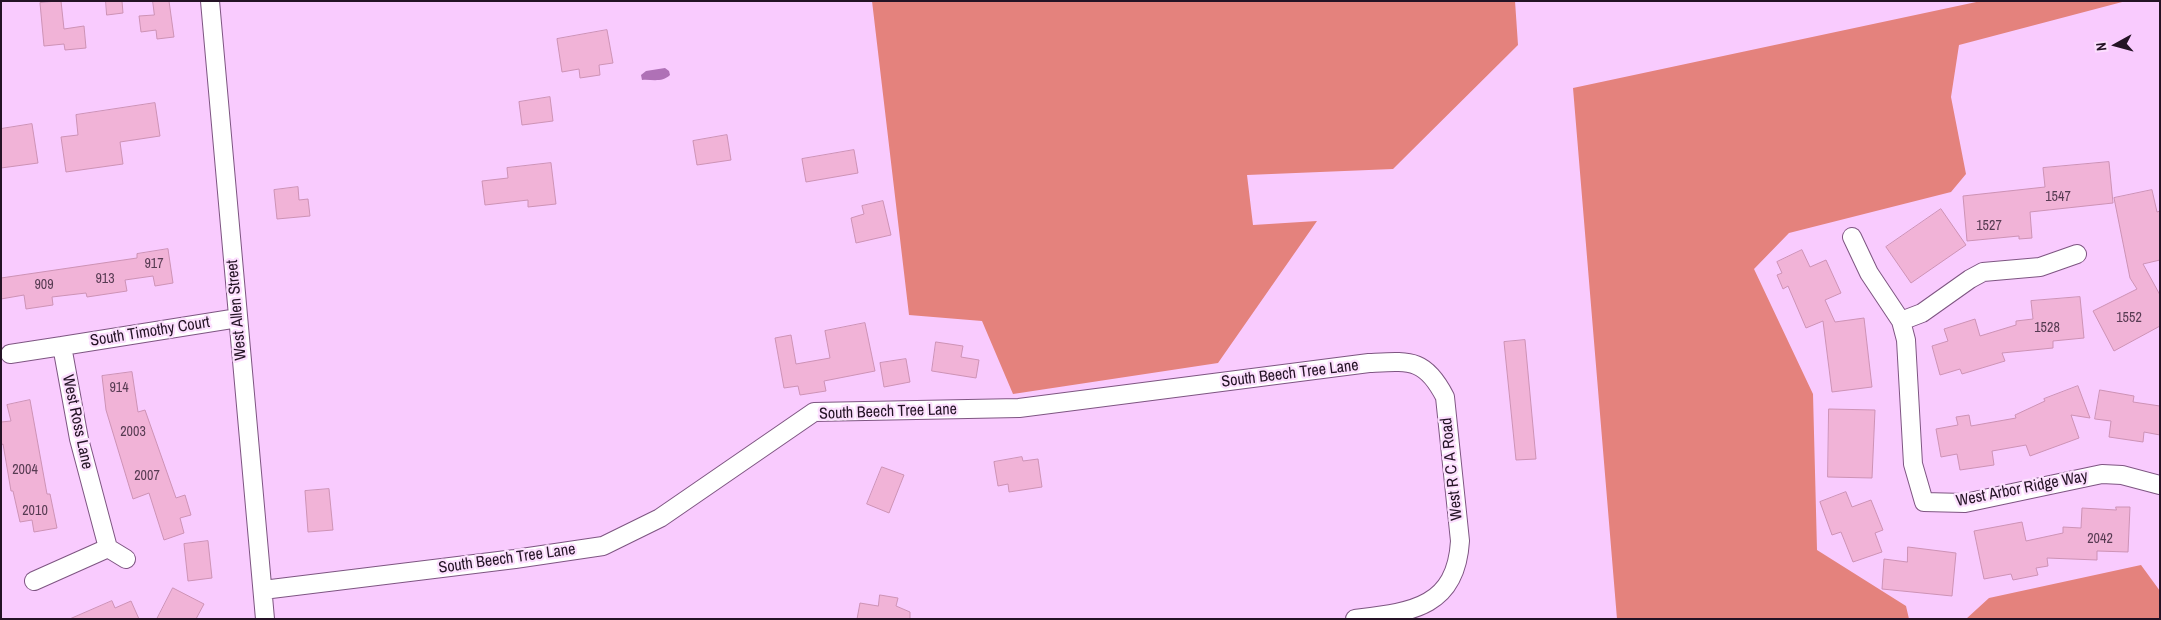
<!DOCTYPE html>
<html>
<head>
<meta charset="utf-8">
<style>
  body { margin:0 }
  #map { position:relative; width:2161px; height:620px; overflow:hidden; background:#f9cbfe; font-family:"Archivo Narrow",sans-serif }
  canvas { display:block }
  .frame { position:absolute; inset:0; border:2px solid #241325; pointer-events:none }
  .north { position:absolute; left:2091px; top:20px; width:50px; height:50px; -webkit-text-stroke:4px #fcdffe; paint-order:stroke; rotate:263deg; font-size:14px; font-weight:700; line-height:20px; text-align:center; color:#241325 }
  .north::after { content:''; display:block; margin:auto; width:18px; height:22px; background:#241325; clip-path:polygon(50% 0,100% 100%,50% 72%,0 100%) }
</style>
</head>
<body>
<div id="map">
<canvas width="2161" height="620"></canvas>
<div class="frame"></div>
<div class="north">N</div>
</div>
<script>
const c = document.querySelector('canvas').getContext('2d');
c.lineJoin = 'round';
function fillPath(path, color) {
  c.fillStyle = color;
  c.fill(path, 'evenodd');
}
function stroke(path, color, width, dash) {
  c.strokeStyle = color;
  c.lineWidth = width;
  c.lineCap = dash ? 'butt' : 'round';
  c.setLineDash(dash || []);
  c.stroke(path);
}
function drawText(font, color, halo, rows, align = 'center') {
  c.font = font + ' "Archivo Narrow",sans-serif';
  c.lineWidth = 4.5;
  c.setLineDash([]);
  c.textBaseline = 'middle';
  c.strokeStyle = halo;
  c.fillStyle = color;
  for (const [text, x, y, turn = 0] of rows) {
    c.save();
    c.translate(x, y);
    c.rotate((+turn || 0) * Math.PI / 180);
    c.textAlign = isNaN(turn) ? turn : align;
    if (halo) c.strokeText(text, 0, 0);
    c.fillText(text, 0, 0);
    c.restore();
  }
}
fillPath(new Path2D(`
  M872,1H1515L1518,45L1393,169L1247,175L1253,225L1317,221L1218,363L1013,394L982,321L909,315Z
  M1981,1H2126L1959,45L1951,97L1966,174L1951,192L1789,233L1754,269L1813,394L1817,550L1906,606L1909,619H1617L1573,88Z
  M2141,565L2160,591V619H1966L1989,598Z`), '#e4827d');
fillPath(new Path2D(`
  M665,68L669,71L670,75C662,83 651,79 642,80L641,75L646,71Z`), '#af71b6');
const building = new Path2D(`
  M61,1L64,29L84,26L86,48L65,50L64,44L44,46L40,3Z
  M106,1H122L123,13L107,15Z
  M153,1H169L174,37L157,39L156,30L141,32L139,16L154,15Z
  M607,30L613,63L599,65L600,75L580,78L579,69L562,72L557,39Z
  M550,97L553,121L522,125L519,102Z
  M155,103L160,136L120,142L123,164L66,172L61,137L78,135L76,115Z
  M32,124L38,163L1,168V129Z
  M727,135L731,160L697,165L693,141Z
  M854,150L858,173L806,182L802,159Z
  M2109,162L2113,203L2030,212L2032,238L2019,239V236L1967,241L1963,196L2045,187L2043,168Z
  M551,163L556,204L528,207V200L485,205L482,181L508,178L507,168Z
  M298,187L299,200L308,199L310,216L277,219L274,190Z
  M2152,190L2157,212L2160,211V260L2143,264L2160,295V326L2114,351L2093,311L2137,289L2130,278L2114,198Z
  M883,201L891,235L856,243L851,218L864,214L862,206Z
  M1941,209L1966,245L1911,283L1886,247Z
  M168,249L173,283L155,286L153,276L125,280L127,291L87,297L86,293L52,297L53,305L26,309L24,295L1,299V278L137,258V254Z
  M1802,250L1810,267L1826,260L1841,293L1825,300L1835,322L1864,318L1872,387L1832,392L1823,321L1806,328L1788,286L1783,289L1777,275L1782,273L1777,262Z
  M2080,297L2084,338L2053,341V348L2002,353L2005,361L1962,374L1960,369L1940,375L1932,346L1948,341L1944,329L1975,319L1980,336L2016,325V321L2033,319L2031,301Z
  M865,323L875,371L824,381L826,391L800,395L798,386L784,388L775,338L791,335L796,364L830,358L825,331Z
  M1525,340L1536,459L1516,460L1504,342Z
  M936,342L963,346L961,357L979,360L976,378L932,371Z
  M906,359L910,382L884,387L880,363Z
  M132,372L138,412L145,410L176,498L185,495L191,515L180,518L184,533L164,540L149,493L133,499L106,410L102,376Z
  M2078,386L2090,418L2071,415L2079,438L2030,456L2026,445L1992,451L1994,465L1960,470L1957,454L1941,457L1936,429L1958,425L1956,417L1969,415L1971,426L2016,418L2015,415L2045,401L2044,399Z
  M2100,390L2134,396L2133,402L2160,406V435L2144,432L2143,442L2109,437L2111,421L2095,419Z
  M30,400L47,494H50L57,528L34,532L32,520L20,522L13,491H11L3,444L1,445V422L11,421L7,405Z
  M1829,409L1875,410L1872,478L1828,477Z
  M1022,457L1023,461L1038,459L1042,487L1009,492L1008,484L998,486L994,462Z
  M882,467L904,475L889,513L867,504Z
  M329,489L333,530L308,532L305,491Z
  M1846,492L1852,507L1871,500L1883,530L1875,533L1882,552L1853,562L1841,532L1832,535L1820,502Z
  M2116,507H2130L2128,552L2097,551V560L2047,558L2048,566L2036,568L2038,575L2013,580L2011,574L1984,579L1974,531L2022,522L2026,541L2063,533V527L2081,528L2082,508L2116,510Z
  M208,541L212,578L188,581L184,544Z
  M1908,547L1956,553L1952,596L1882,589L1884,559L1907,562Z
  M173,588L204,604L196,619H157Z
  M880,595L898,598L896,606L910,612V619H857L860,603L878,606Z
  M112,601L115,608L131,601L139,619H70Z`);
fillPath(building, '#f1b3d7');
stroke(building, '#cd92b5', 1);
const minor = new Path2D(`
  M210,1L265,619
  M1852,237L1869,273L1901,321L1906,340L1913,464L1924,502L1965,503L2102,474L2122,475L2160,485
  M1901,321L1922,313L1970,279L1983,272L2040,267L2077,254
  M62,346L238,318
  M10,354L62,346L79,439L108,548
  M34,581L108,548L126,559
  M263,590L515,559L603,546L660,518L814,412L1019,408L1369,363C1410,361 1425,358 1445,397L1460,541C1456,608 1411,612 1355,619`);
stroke(minor, '#7e5582', 20);
stroke(minor, '#fff', 18);
drawText('14px', '#573b52', null, [
  ["1547",2058,197],
  ["1527",1989,226],
  ["917",154,264],
  ["913",105,279],
  ["909",44,285],
  ["1552",2129,318],
  ["1528",2047,328],
  ["914",119,388],
  ["2003",133,432],
  ["2004",25,470],
  ["2007",147,476],
  ["2010",35,511],
  ["2042",2100,539]
]);
drawText('16px', '#241325', '#fcdffe', [
  ["West Allen Street",237,310,-95],
  ["South Timothy Court",150,332,-9],
  ["South Beech Tree Lane",1290,374,-7],
  ["South Beech Tree Lane",888,412,-2],
  ["West Ross Lane",77,422,78],
  ["West R C A Road",1452,469,-96],
  ["West Arbor Ridge Way",2022,489,-11],
  ["South Beech Tree Lane",507,559,-8]
]);
</script>
</body>
</html>
